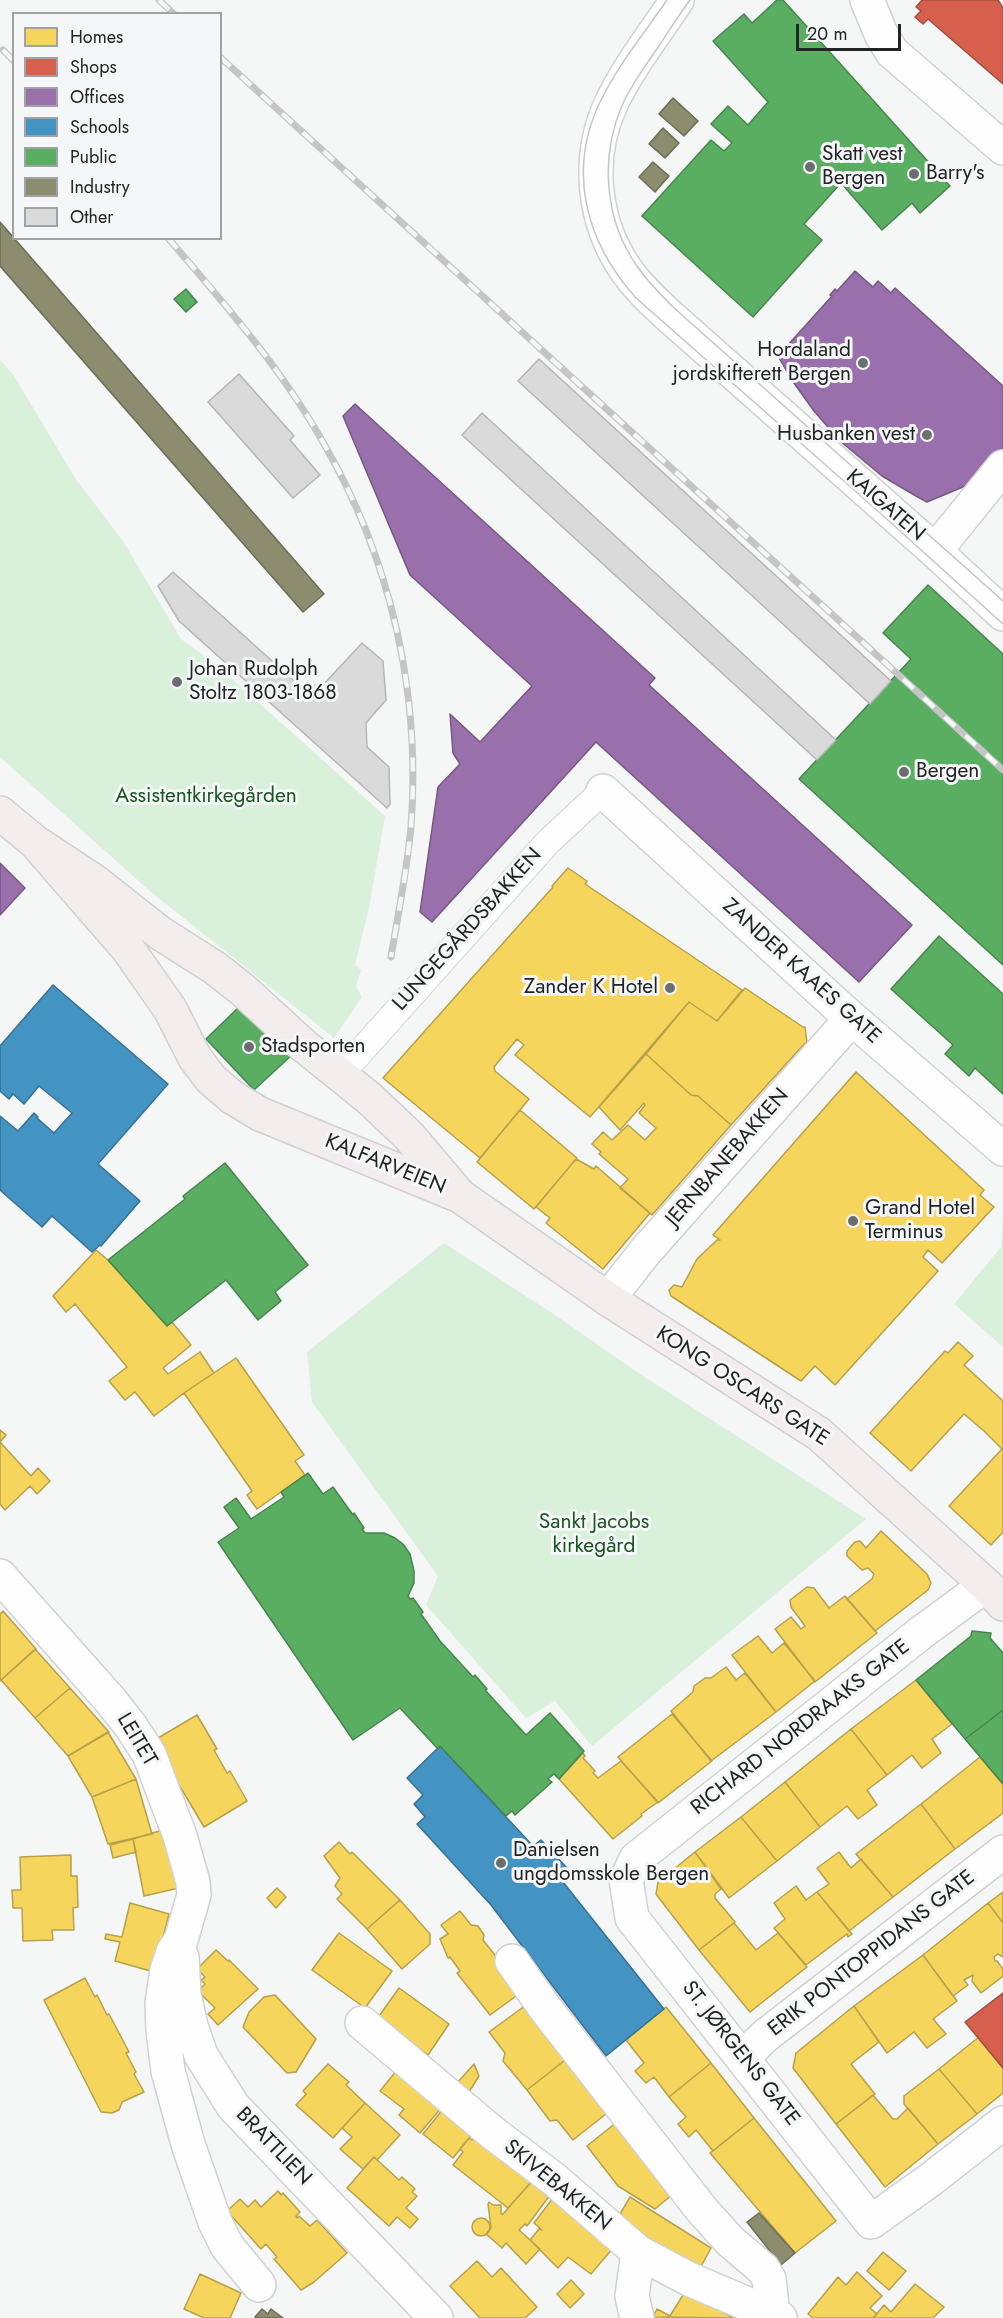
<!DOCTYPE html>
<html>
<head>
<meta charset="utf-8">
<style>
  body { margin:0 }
  #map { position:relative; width:1003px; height:2318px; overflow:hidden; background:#f5f6f6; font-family:Jost,sans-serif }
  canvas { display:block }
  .legend { position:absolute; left:12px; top:12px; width:210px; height:228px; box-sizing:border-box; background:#f4f6f7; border:2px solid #a0a2a3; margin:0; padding:8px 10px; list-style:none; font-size:18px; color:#222324 }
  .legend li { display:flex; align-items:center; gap:12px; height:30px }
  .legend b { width:30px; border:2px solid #a0a2a3 }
  .scale { position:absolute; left:796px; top:24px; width:105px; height:27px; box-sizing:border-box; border:3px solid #222324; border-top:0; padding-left:8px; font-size:18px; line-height:21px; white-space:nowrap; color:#222324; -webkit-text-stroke:4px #f4f6f7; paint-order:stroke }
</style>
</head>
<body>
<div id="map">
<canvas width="1003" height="2318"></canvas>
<ul class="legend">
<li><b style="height:16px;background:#f6d55c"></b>Homes</li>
<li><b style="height:16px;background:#d6604d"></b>Shops</li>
<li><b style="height:16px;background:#9970ab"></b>Offices</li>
<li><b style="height:16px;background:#4393c3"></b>Schools</li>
<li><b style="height:16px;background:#5aae61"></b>Public</li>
<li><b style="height:16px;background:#8c8c6e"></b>Industry</li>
<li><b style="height:16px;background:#dadada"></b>Other</li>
</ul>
<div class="scale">20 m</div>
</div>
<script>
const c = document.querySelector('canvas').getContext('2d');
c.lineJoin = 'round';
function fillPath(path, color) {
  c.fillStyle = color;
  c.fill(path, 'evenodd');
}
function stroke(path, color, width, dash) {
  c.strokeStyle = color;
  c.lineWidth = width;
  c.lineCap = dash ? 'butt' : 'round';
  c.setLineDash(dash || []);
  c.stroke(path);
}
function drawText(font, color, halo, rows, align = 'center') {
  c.font = font + ' Jost,sans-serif';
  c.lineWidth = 6;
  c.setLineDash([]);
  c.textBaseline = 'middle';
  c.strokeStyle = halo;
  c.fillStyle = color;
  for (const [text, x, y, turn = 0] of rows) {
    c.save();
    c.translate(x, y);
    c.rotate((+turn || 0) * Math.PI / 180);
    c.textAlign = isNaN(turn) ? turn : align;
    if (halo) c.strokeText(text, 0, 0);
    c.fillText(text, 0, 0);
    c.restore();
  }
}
fillPath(new Path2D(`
  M0,360L13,374L75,478L123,541L181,639L219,667L385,816L369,908L355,965L361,970L356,986L362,997L334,1038L151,892L0,757Z
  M1003,1216V1347L954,1304L1001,1247Z
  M444,1243L555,1315L637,1372L866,1519L592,1746L555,1701L526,1718L426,1605L438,1576L312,1402L307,1352Z`), '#d9f0da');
const homes = new Path2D(`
  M568,868L587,881L585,884L742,990L717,1021L689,1002L590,1117L515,1055L524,1045L517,1039L494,1067L495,1071L529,1099L480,1158L383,1078L553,887L552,886Z
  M745,988L803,1027H805L807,1043H805L731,1125L698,1096L691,1095L646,1054L689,1002L717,1021Z
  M646,1054L691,1095L698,1096L731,1125L652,1215L620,1188L628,1179L599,1154L601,1152L592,1144L603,1132L612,1140L628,1125L645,1140L656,1128L639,1113L645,1105L644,1103L620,1130L599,1107Z
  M856,1072L984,1190L980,1195L994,1207L942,1263L928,1250L923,1257L938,1271L835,1385L815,1366L801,1381L671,1296L669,1290L674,1285L682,1287L697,1259L717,1240H720L713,1235Z
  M520,1110L577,1158L534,1209L477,1162Z
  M576,1159L594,1169L596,1166L650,1213L603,1269L546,1223L550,1218L536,1207Z
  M96,1250L108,1260L167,1326L172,1322L191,1345L163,1368L168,1374L200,1352L214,1373L184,1393L154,1416L135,1392L125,1400L109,1381L127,1367L75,1304L66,1312L53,1296Z
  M958,1342L973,1356L964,1365L1003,1401V1532L991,1545L949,1506L1002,1449L984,1431L964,1414L911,1471L870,1433L945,1351L948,1353Z
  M236,1358L304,1455L295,1461L305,1475L257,1509L247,1495L252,1491L184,1393Z
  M0,1430L6,1435L0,1442Z
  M0,1442L31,1476L38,1468L50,1481L37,1494L30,1486L5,1510L0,1504Z
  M881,1531L927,1574L931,1583L928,1590L875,1631L847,1599L872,1579L874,1574L868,1568L862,1570L847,1556V1551L855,1542L860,1541L866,1548Z
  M807,1587L814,1588L829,1608L845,1596L877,1633L815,1682L775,1629L791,1617L801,1629L805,1626L791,1607L790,1600Z
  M3,1611L36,1649L0,1681V1614Z
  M758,1636L772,1653L784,1643L815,1681L776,1712L732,1655Z
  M35,1649L70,1688L35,1718L1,1680Z
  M726,1667L736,1680L745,1673L776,1712L711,1761L671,1711L693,1692L694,1686L705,1678H711Z
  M916,1680L952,1724L932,1739L941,1753L922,1768L912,1755L887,1775L851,1729Z
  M70,1688L109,1732L68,1756L35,1718Z
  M672,1714L712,1761L658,1803L618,1757Z
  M197,1715L217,1749L214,1750L227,1773L230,1771L247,1801L204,1827L153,1741Z
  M851,1729L887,1775L867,1790L877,1805L858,1819L847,1806L820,1827L785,1782Z
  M108,1732L136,1779L92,1797L68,1756Z
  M583,1753L585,1756L583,1758L595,1771L593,1773L598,1778L621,1761L658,1802L641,1814L642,1816L613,1839L559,1779Z
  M980,1757L1003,1784V1813L955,1849L921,1804Z
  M136,1779L152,1834L108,1844L92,1797Z
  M785,1782L820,1827L777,1861L741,1817Z
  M921,1804L955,1849L893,1897L856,1854Z
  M741,1817L777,1861L729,1898L695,1852Z
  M166,1829L179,1888L144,1896L133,1839Z
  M133,1839L136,1852L113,1858L110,1845Z
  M339,1842L350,1854L352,1852L400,1900L367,1929L337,1899L342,1894L335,1886L340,1878L324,1856Z
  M695,1852L721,1889L715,1894V1898L735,1922L699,1950L656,1894L658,1882Z
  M839,1852L851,1868L861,1859L893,1897L849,1931L817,1892L829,1884L817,1868Z
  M71,1855V1876H77L78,1907L73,1908L74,1930H52L53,1940L23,1941L22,1908H13L12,1890H21L20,1857Z
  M796,1886L806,1900L817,1892L852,1934L848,1937L847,1934L806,1965L774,1928L785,1919L774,1903Z
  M277,1888L286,1897L276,1908L267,1898Z
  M1003,1892V1923L988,1903Z
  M400,1900L430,1934V1944L402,1969L367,1929Z
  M130,1903L169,1914L154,1972L115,1961L120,1942L105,1939L106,1934L122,1937Z
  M988,1903L1003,1923V1957L998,1954L994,1957L995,1961H997L1003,1969V1976L981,1993L972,1981L973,1975L964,1980L968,1985L953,1996L923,1955Z
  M460,1911L471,1925L478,1926L484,1935L483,1940L523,1991L490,2015L457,1973L460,1971L450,1957L448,1958L440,1939L448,1934L441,1925Z
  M734,1923L756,1950L778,1933L807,1967L750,2012L699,1950Z
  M339,1933L392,1971L365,2008L312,1970Z
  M216,1950L228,1961L229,1960L258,1989L218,2025L208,2014L215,2008L198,1991L205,1984L201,1980L205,1977L197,1969Z
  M923,1955L957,2001L933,2019L946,2034L927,2048L914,2032L887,2053L854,2006Z
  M85,1978L95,1997L97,1995L107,2015L109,2014L129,2052L126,2053L136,2072L134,2074L144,2092L122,2102L119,2110L112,2113L101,2112L44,2000Z
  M399,1988L449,2024L428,2055L377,2019Z
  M275,1995L316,2039L296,2072L287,2073L243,2027L249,2012L264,1997Z
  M533,2000L574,2053L527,2090L503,2061L505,2053L489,2032Z
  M854,2006L879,2042L851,2064L875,2094L836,2124L793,2068L796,2053Z
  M666,2007L711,2063L669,2097L654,2077L646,2083L635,2071L644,2063L626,2040Z
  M979,2037L1003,2068V2093L977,2114L939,2069Z
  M574,2053L616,2106L573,2140L557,2120L550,2121L527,2090Z
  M711,2063L754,2118L713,2151L696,2130L689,2137L678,2124L686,2117L669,2097Z
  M328,2064L349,2082L346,2085L365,2103L333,2138L296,2105L306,2094L303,2091Z
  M474,2064L479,2076L469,2092L457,2083Z
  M939,2069L977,2114L938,2144L904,2104V2096Z
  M397,2070L442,2107L420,2133L399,2115L404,2109L380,2091Z
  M873,2095L893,2119H897L908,2108L938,2144L885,2187L836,2124Z
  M365,2103L400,2135L377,2160L374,2157L363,2169L340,2149L352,2137L342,2128Z
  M444,2108L474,2132L453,2158L423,2134Z
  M622,2118L678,2190L655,2209L618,2186L587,2146Z
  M754,2118L836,2221L795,2253L710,2153Z
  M475,2136L533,2180L508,2208L453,2165L463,2152L460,2149L469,2138L472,2140Z
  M374,2157L399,2180L402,2177L415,2189L412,2192L417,2196L406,2208L418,2219L410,2228L397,2217L389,2226L347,2188Z
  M533,2180L550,2195L527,2226L525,2224L519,2230L540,2249L526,2264L506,2243L502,2248L486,2234L491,2228L488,2204L489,2202L493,2205H501V2214H503Z
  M278,2191L281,2195L283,2193L300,2212L296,2216L297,2218L299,2216L310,2226L317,2220L347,2253L314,2282L301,2290L274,2259L277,2257L266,2244L261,2249L227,2211L240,2199L248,2207L255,2200L261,2207Z
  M630,2197L711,2248L698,2272L616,2221Z
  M553,2198L613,2248L591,2274L568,2257L558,2268L530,2240L539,2229L542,2230L534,2223Z
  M472 2227a9 9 0 1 1 18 0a9 9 0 1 1-18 0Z
  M883,2252L906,2271L889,2290L867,2271Z
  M477,2261L492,2277L501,2268L537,2307L525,2318H480L450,2286Z
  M857,2272L882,2296L870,2308L877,2314L873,2318H813L808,2314L838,2277L846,2285Z
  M200,2274L241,2293L230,2318H204L184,2309Z
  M571,2280L584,2294L570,2308L557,2294Z
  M915,2284L944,2307L933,2318H873L884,2305L891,2312Z
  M686,2290L733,2318L653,2317L657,2309L670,2316Z`);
fillPath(homes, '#f6d55c');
stroke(homes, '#b6a04b', 1.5);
const shops = new Path2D(`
  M922,0H998L1003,8V84L928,19L923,24L915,17L921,11L916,7Z
  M1003,1993V2068L965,2022Z`);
fillPath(shops, '#d6604d');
stroke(shops, '#a04e41', 1.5);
const offices = new Path2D(`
  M855,271L873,287L878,281L891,293L895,288L1003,386V488L989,476L927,502L916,496L882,476L840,441L814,411L791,379L778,356L832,296L830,295L835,289L837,291Z
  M355,404L655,678L649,685L912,925L859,982L596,742L432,922L420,912L438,787L460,764L453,753L450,714L480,742L532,686L410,575L343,416Z
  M0,863L25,888L0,915Z`);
fillPath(offices, '#9970ab');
stroke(offices, '#755982', 1.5);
const schools = new Path2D(`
  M53,985L168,1084L98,1164L140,1201L101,1246L100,1245L92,1252L52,1216L42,1227L0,1190V1116L18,1131L34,1113L38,1117L37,1118L54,1133L72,1113L39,1086L24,1104L13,1094L9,1099L0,1091V1046Z
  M440,1746L533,1846L541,1840L567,1868L559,1874V1877L664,2009L606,2056L491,1905L417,1824L425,1817L414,1804L423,1795L407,1778Z`);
fillPath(schools, '#4393c3');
stroke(schools, '#397193', 1.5);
const public = new Path2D(`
  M777,0H783L950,186L920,213L912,203L882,230L841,183L804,224L822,240L753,317L642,216L711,140L724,151L732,143L711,124L728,106L748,125L768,102L713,41L744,14L752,23Z
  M186,289L197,302L186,312L174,299Z
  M928,585L1003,654V965L799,779L911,659L883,633Z
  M939,936L1003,994V1094L975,1068L969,1076L945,1054L953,1045L891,989Z
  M243,1003L293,1054L254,1090L206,1039Z
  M225,1163L308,1265L275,1292L281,1301L258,1320L226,1280L167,1326L108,1260L185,1199L183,1196Z
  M308,1473L323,1494L333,1487L353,1515L354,1513L364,1528L362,1529L365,1533H384L395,1538L403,1544L410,1554L414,1571V1583L408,1596L410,1599L413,1598L423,1612L421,1614L440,1641L473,1677L475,1675L487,1689L485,1690L526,1735L550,1713L584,1751L559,1779L554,1774L548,1779L552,1782L515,1815L512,1811L506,1816L440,1746L438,1749L400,1708L353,1740L218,1542L239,1528L224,1507L236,1498L251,1519L284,1497L281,1492Z
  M972,1631L991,1633L990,1638L1003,1653V1710L965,1739L916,1680L971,1636Z
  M1003,1710V1784L965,1739Z`);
fillPath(public, '#5aae61');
stroke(public, '#49844f', 1.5);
const industry = new Path2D(`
  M673,98L698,121L684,136L659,114Z
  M663,128L679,143L665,158L649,144Z
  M653,162L669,176L655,192L639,177Z
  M0,222L324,594L303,612L0,266Z
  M759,2213L795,2253L781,2265L747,2222Z
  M262,2309L268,2314L271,2309L283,2318H256L255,2317Z`);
fillPath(industry, '#8c8c6e');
stroke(industry, '#6c6c58', 1.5);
const building = new Path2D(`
  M539,359L891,681L870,704L518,381Z
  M239,374L294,436L290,440L320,475L293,498L208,402Z
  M482,413L836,740L817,760L462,435Z
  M173,572L300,686L323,685L362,643L383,661L386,700L366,723L367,747L389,767L390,804L387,808L179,621L158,586Z`);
fillPath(building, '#dadada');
stroke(building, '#b5b5b5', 1.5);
const pedestrian = new Path2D(`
  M339,1076L548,842L603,791`);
const minor = new Path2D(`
  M603,791L841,1009L1003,1149
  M608,1299L645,1252L851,1019
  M0,1576L111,1701L130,1725L149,1754L180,1836L193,1882L194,1895L181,1940L173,1952L167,1970L162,2003L163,2031L168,2071L188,2144L215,2222L227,2246L259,2285
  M986,1585L922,1632L636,1859L626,1880L632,1918L871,2222L930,2180L1003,2123
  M182,1957L184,1994L191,2026L201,2055L233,2106L436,2318
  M512,1961L545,2008L702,2210L730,2241L763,2269L769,2279L773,2314
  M362,2023L493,2133L555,2180L638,2252L689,2279L780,2318
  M743,2057L765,2036L1003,1852
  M637,2318L632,2296L638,2252`);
const tertiary = new Path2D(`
  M867,0L882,36L892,52L1003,148
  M935,551L1003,467`);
const secondary = new Path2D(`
  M677,0C655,34 628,67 611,104C586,158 593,222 626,270C638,287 652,300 667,314L935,551L1003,614`);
const primary = new Path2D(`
  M0,813L35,842L94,881L160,933L215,968L243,990L303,1045L370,1099L409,1136L459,1195
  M35,842L128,949L170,1009L195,1058L211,1079L232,1097L260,1114L460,1196L608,1299L819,1434L986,1585L1003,1604`);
stroke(pedestrian, '#d0d1d1', 28);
stroke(minor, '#d0d1d1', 36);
stroke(tertiary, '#d0d1d1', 36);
stroke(secondary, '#d0d1d1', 36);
stroke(primary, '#cfd0d0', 36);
stroke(pedestrian, '#fefefe', 26);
stroke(minor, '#fefefe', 33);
stroke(tertiary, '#fefefe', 33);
stroke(secondary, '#fefefe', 33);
stroke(primary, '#f3eeed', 33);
stroke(new Path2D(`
  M667,0C645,32 619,64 601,100C566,171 586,242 636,298L879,512L1003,624
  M690,0C677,17 666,36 654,53C642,71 629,88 621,108C600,159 605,221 637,266C647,281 660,294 673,307L1003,601`), '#c5c5c6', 1.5);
const rail = new Path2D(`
  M159,0L174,14
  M3,50L14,61
  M220,57L1003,770
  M168,238C224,303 282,369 324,444C391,560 421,693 411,827C407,871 398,914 391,957`);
stroke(rail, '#c5c5c6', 7);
stroke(rail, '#f4f6f7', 4.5, [14]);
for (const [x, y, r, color] of [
  [810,167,6,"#6c6d6e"],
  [914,174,6,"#6c6d6e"],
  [863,363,6,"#6c6d6e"],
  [927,435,6,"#6c6d6e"],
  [177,682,6,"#6c6d6e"],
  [904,772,6,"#6c6d6e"],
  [670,988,6,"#6c6d6e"],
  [249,1047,6,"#6c6d6e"],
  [853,1221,6,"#6c6d6e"],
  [501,1863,6,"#6c6d6e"]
]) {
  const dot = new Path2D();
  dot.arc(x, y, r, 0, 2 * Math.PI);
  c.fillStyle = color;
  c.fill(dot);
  stroke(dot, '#f4f6f7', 2);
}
drawText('21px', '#222324', '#f4f6f7', [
  ["Skatt vest",822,155],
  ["Bergen",822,179],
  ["Barry's",926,174],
  ["Hordaland",851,351,"right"],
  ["jordskifterett Bergen",851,375,"right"],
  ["Husbanken vest",915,435,"right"],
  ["Johan Rudolph",189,670],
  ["Stoltz 1803-1868",189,694],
  ["Bergen",916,772],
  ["Zander K Hotel",658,988,"right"],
  ["Stadsporten",261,1047],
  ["Grand Hotel",865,1209],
  ["Terminus",865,1233],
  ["Danielsen",513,1851],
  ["ungdomsskole Bergen",513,1875]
], 'left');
drawText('21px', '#222324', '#f4f6f7', [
  ["KAIGATEN",885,506,41],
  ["LUNGEGÅRDSBAKKEN",468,930,-48],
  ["ZANDER KAAES GATE",801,972,42],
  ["JERNBANEBAKKEN",728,1158,-49],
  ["KALFARVEIEN",385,1165,22],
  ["KONG OSCARS GATE",742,1387,33],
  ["RICHARD NORDRAAKS GATE",801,1728,-38],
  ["LEITET",136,1740,59],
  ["ERIK PONTOPPIDANS GATE",872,1954,-38],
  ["ST. JØRGENS GATE",740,2054,52],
  ["BRATTLIEN",273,2147,46],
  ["SKIVEBAKKEN",557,2186,39]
]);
drawText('21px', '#195621', '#f4f6f7', [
  ["Assistentkirkegården",206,797],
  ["Sankt Jacobs",594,1523],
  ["kirkegård",594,1547]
]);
</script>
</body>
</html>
